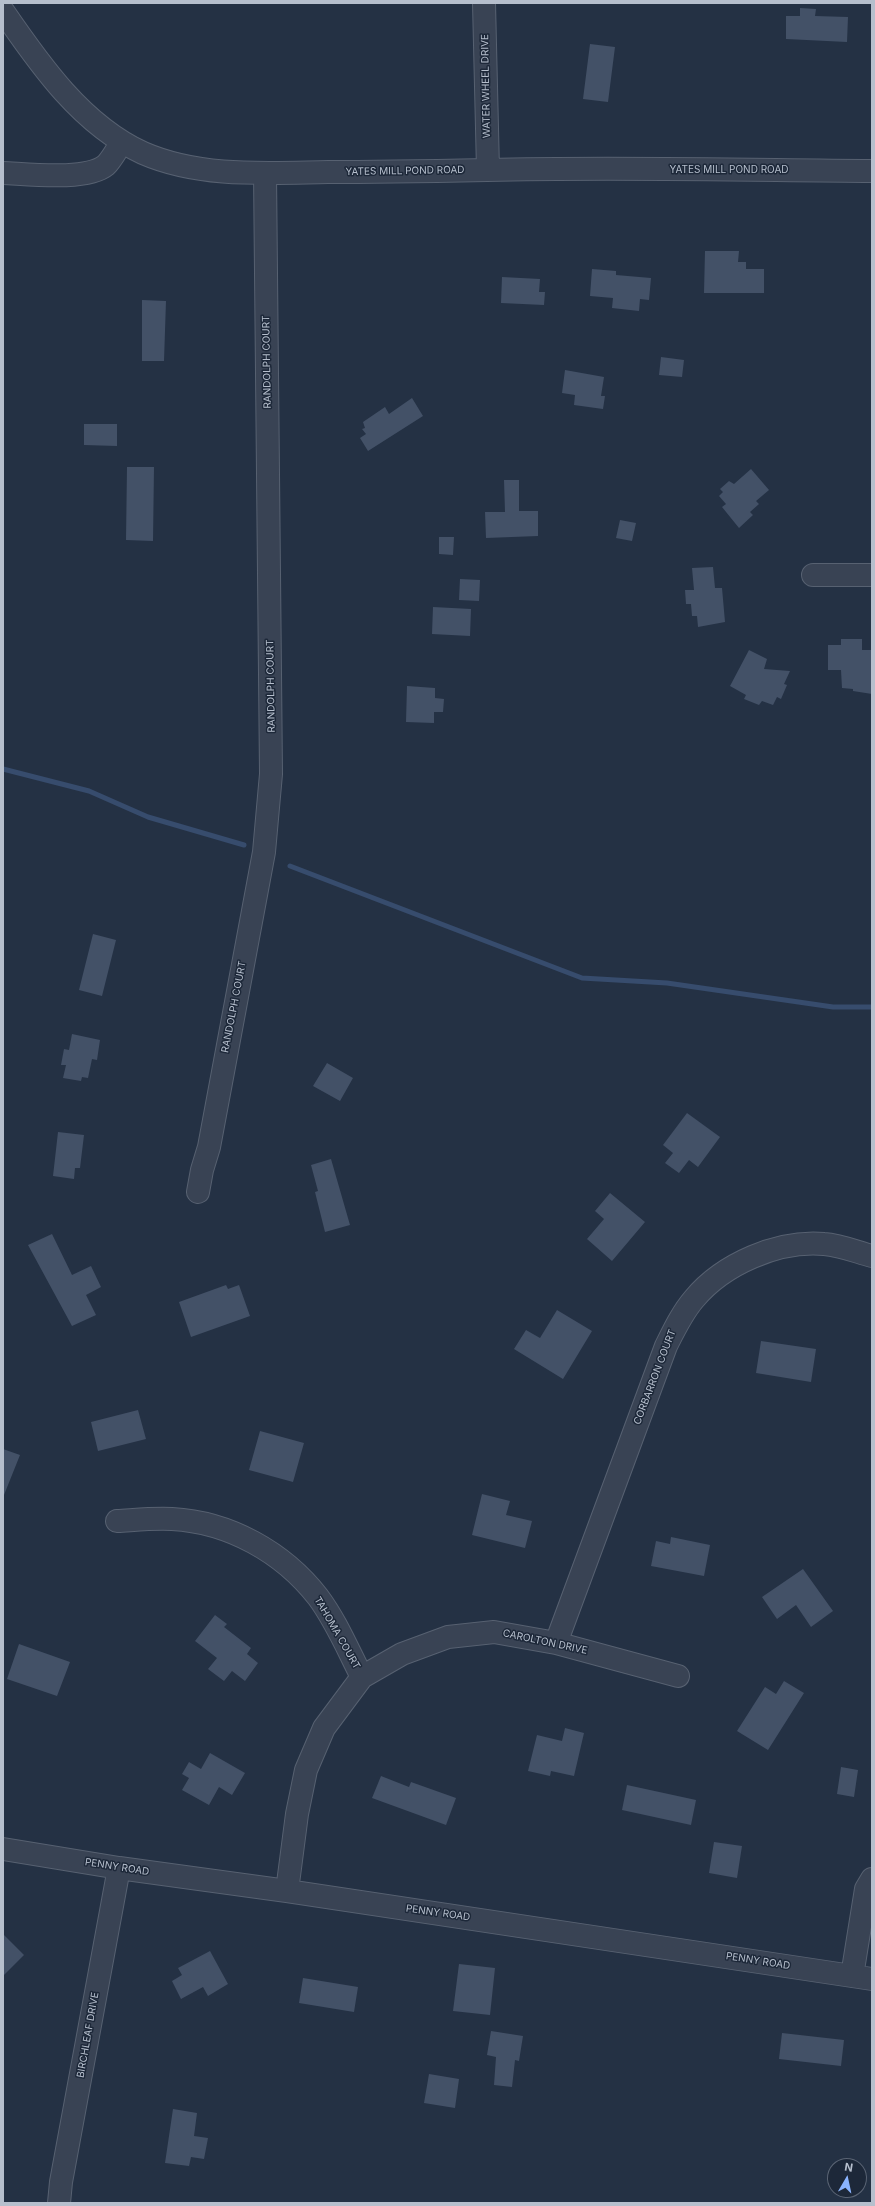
<!DOCTYPE html>
<html>
<head>
<meta charset="utf-8">
<style>
  body { margin:0 }
  #map { position:relative; width:875px; height:2206px; overflow:hidden; background:#243144; font-family:Inter,sans-serif }
  canvas { display:block }
  .frame { position:absolute; inset:0; border:4px solid #b6bfcd; pointer-events:none }
  .north { position:absolute; left:827px; top:2158px; width:40px; height:40px; box-sizing:border-box; background:#1d2839; border:1px solid #5a6474; border-radius:50%; rotate:9deg; font-size:11px; font-weight:700; line-height:16px; text-align:center; color:#b6bfcd }
  .north::after { content:''; display:block; margin:auto; width:14px; height:18px; background:#8ab4ff; clip-path:polygon(50% 0,100% 100%,50% 72%,0 100%) }
</style>
</head>
<body>
<div id="map">
<canvas width="875" height="2206"></canvas>
<div class="frame"></div>
<div class="north">N</div>
</div>
<script>
const c = document.querySelector('canvas').getContext('2d');
c.lineJoin = 'round';
function stroke(path, color, width, dash) {
  c.strokeStyle = color;
  c.lineWidth = width;
  c.lineCap = dash ? 'butt' : 'round';
  c.setLineDash(dash || []);
  c.stroke(path);
}
function fillPath(path, color) {
  c.fillStyle = color;
  c.fill(path, 'evenodd');
}
function drawText(font, color, halo, rows, align = 'center') {
  c.font = font + ' Inter,sans-serif';
  c.lineWidth = 3;
  c.setLineDash([]);
  c.textBaseline = 'middle';
  c.strokeStyle = halo;
  c.fillStyle = color;
  for (const [text, x, y, turn = 0] of rows) {
    c.save();
    c.translate(x, y);
    c.rotate((+turn || 0) * Math.PI / 180);
    c.textAlign = isNaN(turn) ? turn : align;
    if (halo) c.strokeText(text, 0, 0);
    c.fillText(text, 0, 0);
    c.restore();
  }
}
stroke(new Path2D(`
  M3,769L89,791L148,817L244,845
  M290,866L582,978L667,983L833,1007H872`), '#374c6d', 5);
fillPath(new Path2D(`
  M800,8L816,9L815,16L848,17L847,42L786,39V16H800Z
  M590,44L615,47L608,102L583,99Z
  M705,251H739L738,262H746V269H764V293H704Z
  M592,269L616,271V275L651,278L649,300L640,299L639,311L612,308L613,298L590,296Z
  M502,277L540,279L539,292H545L544,305L501,303Z
  M142,300L166,301L164,361H142Z
  M661,357L684,360L682,377L659,375Z
  M565,370L604,377L601,396H605L603,409L574,405L575,395L562,393Z
  M412,398L423,416L368,451L360,438L366,434L362,429L365,428L363,422L385,407L389,414Z
  M84,424H117V446L84,445Z
  M127,467H154L153,541L126,540Z
  M751,469L769,490L756,501L759,504L750,512L753,515L739,528L722,507L726,504L719,496L723,492L720,489L729,481L734,484Z
  M504,480H519V511H538V536L486,538L485,512H505Z
  M620,520L636,523L632,541L616,538Z
  M439,537H454L453,555L439,554Z
  M713,567L715,588H722L725,622L698,627L697,616H692L691,604H686L685,590H694L692,568Z
  M460,579L480,580L479,601L459,600Z
  M433,607L471,609L470,636L432,634Z
  M841,639H862V650H872V694L853,691V689L842,688L841,670H828V645H841Z
  M749,650L767,659L764,669L790,671L784,684L787,685L781,699L777,697L773,705L762,701L759,705L744,699L746,695L730,686Z
  M407,686L435,688V698L444,699L443,712H434V723L406,722Z
  M93,934L116,940L102,996L79,990Z
  M72,1034L100,1040L97,1060L92,1059L88,1078L82,1077L81,1081L63,1078L66,1065H61L64,1049L69,1050Z
  M327,1063L353,1078L340,1101L313,1086Z
  M687,1113L720,1137L698,1167L689,1160L679,1173L665,1163L673,1153L663,1145Z
  M58,1132L84,1135L80,1168H75L74,1179L53,1176Z
  M331,1159L350,1225L325,1232L315,1192L318,1191L311,1165Z
  M610,1193L645,1222L612,1261L587,1239L604,1219L595,1211Z
  M52,1234L72,1275L91,1266L101,1287L86,1295L96,1315L72,1326L28,1245Z
  M226,1285L228,1289L239,1285L250,1316L191,1337L179,1302Z
  M557,1310L592,1331L563,1379L514,1349L526,1330L540,1338Z
  M761,1341L816,1349L811,1382L756,1373Z
  M138,1410L146,1439L98,1451L91,1422Z
  M260,1431L304,1443L293,1482L249,1470Z
  M3,1449L20,1455L4,1495H3Z
  M482,1494L510,1501L506,1515L532,1521L525,1548L472,1535Z
  M671,1537L710,1545L704,1576L651,1566L656,1541L670,1544Z
  M803,1569L833,1611L811,1627L796,1605L777,1619L762,1597Z
  M215,1615L227,1624L224,1627L251,1648L247,1654L258,1663L245,1681L232,1671L224,1681L208,1669L217,1658L195,1641Z
  M19,1644L70,1662L57,1696L7,1679Z
  M784,1681L804,1693L768,1750L737,1731L765,1687L776,1694Z
  M565,1728L584,1733L574,1776L551,1771L550,1776L528,1771L537,1735L562,1741Z
  M210,1753L245,1773L232,1795L219,1787L209,1805L182,1790L189,1778L182,1774L189,1762L201,1769Z
  M841,1767L858,1770L854,1797L837,1794Z
  M381,1776L409,1787L411,1782L456,1798L446,1825L372,1798Z
  M627,1785L696,1800L691,1825L622,1810Z
  M714,1842L742,1846L737,1878L709,1873Z
  M3,1934L24,1955L3,1976Z
  M210,1951L228,1984L208,1996L203,1987L181,1999L172,1981L182,1975L178,1968Z
  M459,1964L495,1968L490,2015L453,2011Z
  M303,1978L358,1987L354,2012L299,2003Z
  M491,2031L523,2036L519,2061L515,2060L512,2087L494,2085L496,2057L487,2055Z
  M782,2033L844,2040L841,2066L779,2059Z
  M429,2074L459,2079L455,2108L424,2103Z
  M173,2109L197,2113L194,2136L208,2138L204,2159L191,2157L189,2166L165,2163Z`), '#435167');
const minor = new Path2D(`
  M484,3L488,170
  M3,11C40,65 82,125 143,153C200,178 267,173 328,172C381,172 434,171 487,170C616,167 744,170 872,171
  M3,173C28,174 87,181 106,165C112,159 117,149 122,142
  M813,575H872
  M198,1192L202,1170L209,1147L264,852L271,774L265,173
  M117,1521C135,1520 154,1518 172,1519C229,1522 283,1552 318,1597C336,1621 348,1650 362,1677
  M556,1643L666,1346C674,1330 682,1313 694,1299C723,1264 778,1240 824,1244C840,1245 857,1252 872,1256
  M3,1849L119,1868L287,1891L872,1979
  M287,1891L297,1814L306,1770L324,1728L362,1677L402,1654L448,1637L494,1632L556,1643L678,1676
  M852,1976L866,1889L872,1879
  M59,2203L61,2182L119,1868`);
stroke(minor, '#576171', 24);
stroke(minor, '#394354', 22);
drawText('10px', '#b6bfcd', '#1d2839', [
  ["WATER WHEEL DRIVE",486,86,-91],
  ["YATES MILL POND ROAD",729,170],
  ["YATES MILL POND ROAD",405,171,-1],
  ["RANDOLPH COURT",267,362,-91],
  ["RANDOLPH COURT",271,686,-91],
  ["RANDOLPH COURT",234,1007,-79],
  ["CORBARRON COURT",655,1377,-69],
  ["TAHOMA COURT",337,1633,60],
  ["CAROLTON DRIVE",545,1642,12],
  ["PENNY ROAD",117,1867,9],
  ["PENNY ROAD",438,1913,8],
  ["PENNY ROAD",758,1961,9],
  ["BIRCHLEAF DRIVE",88,2035,-80]
]);
</script>
</body>
</html>
